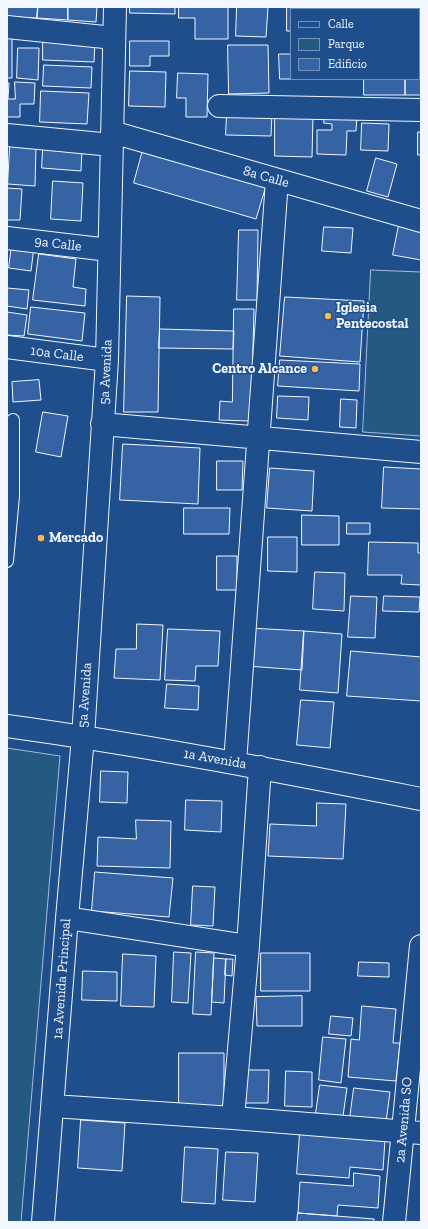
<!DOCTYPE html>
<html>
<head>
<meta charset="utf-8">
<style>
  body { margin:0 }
  #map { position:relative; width:428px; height:1229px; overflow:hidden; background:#1f4e8c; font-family:"Zilla Slab",serif }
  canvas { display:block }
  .frame { position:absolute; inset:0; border:8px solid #f2f6ff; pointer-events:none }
  .legend { position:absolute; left:290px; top:8px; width:130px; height:72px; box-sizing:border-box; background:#1f4e8c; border:1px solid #7391ba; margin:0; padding:5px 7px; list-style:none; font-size:12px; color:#f2f6ff }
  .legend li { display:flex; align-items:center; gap:8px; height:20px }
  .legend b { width:20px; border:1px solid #7391ba }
</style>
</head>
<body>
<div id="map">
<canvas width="428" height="1229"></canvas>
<div class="frame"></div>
<ul class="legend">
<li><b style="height:5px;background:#1f4e8c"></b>Calle</li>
<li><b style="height:11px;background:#245a82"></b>Parque</li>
<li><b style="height:11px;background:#3563a3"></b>Edificio</li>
</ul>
</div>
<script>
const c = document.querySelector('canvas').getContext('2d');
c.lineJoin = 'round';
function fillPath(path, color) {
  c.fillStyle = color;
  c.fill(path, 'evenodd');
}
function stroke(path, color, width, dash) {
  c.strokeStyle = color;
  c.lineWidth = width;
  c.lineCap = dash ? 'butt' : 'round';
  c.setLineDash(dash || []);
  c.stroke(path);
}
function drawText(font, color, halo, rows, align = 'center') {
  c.font = font + ' "Zilla Slab",serif';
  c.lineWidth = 3;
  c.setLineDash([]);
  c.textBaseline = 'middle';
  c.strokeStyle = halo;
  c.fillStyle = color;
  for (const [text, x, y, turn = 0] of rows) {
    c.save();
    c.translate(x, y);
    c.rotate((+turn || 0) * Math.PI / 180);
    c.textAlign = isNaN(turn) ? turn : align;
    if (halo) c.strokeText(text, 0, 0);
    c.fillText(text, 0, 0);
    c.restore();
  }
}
const green = new Path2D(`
  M371,270L421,272V436L363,432Z
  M7,748L60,756L21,1222H7Z`);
fillPath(green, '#245a82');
stroke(green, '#a8bbd7', 1);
const building = new Path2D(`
  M7,7H38L37,18L7,17Z
  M38,7H68V20L37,18Z
  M68,7H97L96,22L68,20Z
  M130,7H175V14L130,13Z
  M179,7H228V39H195V18H179Z
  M237,7H268L266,37L236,36Z
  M287,7H318V9H291V31H287Z
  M363,7H400V9H363Z
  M7,35H12V78H7Z
  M43,39L95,41L94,62L43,60Z
  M130,41H169V56H150V66H130Z
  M228,45H268L269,93L229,94Z
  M18,48H39L38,80L17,78Z
  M279,54H291V79H280Z
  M419,55H421V95H405V79H419Z
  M44,65L92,67L91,88L43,86Z
  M130,71L166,72L165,107L129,106Z
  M178,73L208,74L207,117H186V98H177Z
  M364,79H405V95H364Z
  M15,82L35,83L34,104H20V117H7V83H9L8,99H15Z
  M41,91L89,93L87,124L40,122Z
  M227,112L272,113L271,136L226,135Z
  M275,115L313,116L312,157L275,156Z
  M325,116H357L356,131H347L346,155L317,154V130H332V124L324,123Z
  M362,123L389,124L388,151L361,150Z
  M418,132H421V155H418Z
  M10,146L36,147L35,186L8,184Z
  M43,149L82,151L81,171L42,168Z
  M143,150L266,186L256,219L134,183Z
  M376,158L397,164L388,197L367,191Z
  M53,181L83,183L81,221L51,219Z
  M7,188L22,189L20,220H7Z
  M399,225L421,230V260L393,255Z
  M324,227L353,228L351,253L322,251Z
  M239,230H258L257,300H237Z
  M12,244L34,247L31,271L9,268Z
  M39,254L76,259L73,287L86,289L85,306L33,300Z
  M7,288L29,290L27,309L7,306Z
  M127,296L160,297L158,412H124Z
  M285,297L364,301L360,362L280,356Z
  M31,307L85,313L82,341L28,334Z
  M234,309H254L251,421L219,420L220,401L232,402Z
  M7,312L27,315L24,336L7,335Z
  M160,329L234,331L233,349L159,348Z
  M280,360L360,364L359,391L278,386Z
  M39,380L41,400L13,402L12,382Z
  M278,396L309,397L308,420L277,418Z
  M341,399L357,400L356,428L340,427Z
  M43,412L68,416L61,457L36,452Z
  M123,444L200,448L198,504L120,500Z
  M217,461H243L242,490H217Z
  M384,467L421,469V509L382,508Z
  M270,468L314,471L312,511L267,508Z
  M184,508H230L229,534H184Z
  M302,515L339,516V545H302Z
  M347,523H370V534H347Z
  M268,537H297V572L268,571Z
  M369,542L418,543V553H421V585L401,584L402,575H368Z
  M217,556H237V590H217Z
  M315,572L345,573L344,611L313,609Z
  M351,596L377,597L375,638L348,637Z
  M384,596L420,597L419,612L383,611Z
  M137,624L163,625L160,680L114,678L116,649H136Z
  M249,628L304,631L302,670L246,666Z
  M168,629L220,631L218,666H196L195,681L165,680Z
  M304,631L342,634L338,693L300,690Z
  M351,651L421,657V701L347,696Z
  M167,684L199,686L198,710L165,708Z
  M301,700L334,702L330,748L297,745Z
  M101,771L128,772L127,803L100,802Z
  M186,800L222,801L221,832L185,830Z
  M317,803L346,804L343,859L268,856L270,824L316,826Z
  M136,820L171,821L170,868L97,866L98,837L136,839Z
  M95,872L173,878L169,917L92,911Z
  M193,886L215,887L213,926L191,925Z
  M174,952L191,953L188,1003L172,1002Z
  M196,952L214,953L211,1015L193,1014Z
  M261,953H310V991H261Z
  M123,954L156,956L154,1007L121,1006Z
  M214,958L226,959L224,1003L212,1002Z
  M226,959H233L232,976L225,975Z
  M359,962L389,963V977L358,976Z
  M83,971L117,972V1001L82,1000Z
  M302,996V1026H257L256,997Z
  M362,1006L396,1009L393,1043H400L396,1081L348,1077L351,1039L359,1040Z
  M331,1016L353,1018L351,1036L329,1034Z
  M323,1037L346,1039L341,1083L319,1080Z
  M179,1053H224V1108H179Z
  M246,1070H269L268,1103H246Z
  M286,1071L312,1072V1107L285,1106Z
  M320,1085L347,1088L343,1116L316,1113Z
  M354,1088L390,1092L386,1122L350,1118Z
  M81,1120L125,1123L122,1171L78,1168Z
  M300,1133L385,1140L383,1170L350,1167L349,1178L297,1174Z
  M185,1147L218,1149L215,1204L182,1202Z
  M226,1152L258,1153L255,1202L223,1200Z
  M354,1173L380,1176L378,1208L338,1205L337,1216L298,1213L300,1182L353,1186Z
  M298,1213L374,1219V1222H297Z`);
fillPath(building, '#3563a3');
stroke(building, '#f2f6ff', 1);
const service = new Path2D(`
  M7,561L13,496V420`);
const minor = new Path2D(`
  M7,27L114,38
  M219,106L421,110
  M112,132L421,221
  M7,135L112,145
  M7,238L109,250
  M7,347L107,360
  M102,424L421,452
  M7,726C146,745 283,772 421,799
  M235,763L277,180
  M67,918L248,946
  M53,1106L233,1118L421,1133
  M233,1118L248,946L260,767
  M43,1222L67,918L83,737L107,360L115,7
  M394,1222L421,946`);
stroke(service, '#f2f6ff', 14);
stroke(minor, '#f2f6ff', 24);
stroke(service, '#1f4e8c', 12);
stroke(minor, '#1f4e8c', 22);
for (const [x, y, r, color] of [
  [328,316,4,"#ffb74d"],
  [315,369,4,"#ffb74d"],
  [41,538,4,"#ffb74d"]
]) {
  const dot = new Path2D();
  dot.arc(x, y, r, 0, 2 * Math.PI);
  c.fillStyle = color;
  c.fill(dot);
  stroke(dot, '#1f4e8c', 1.5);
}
drawText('14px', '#f2f6ff', '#1f4e8c', [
  ["8a Calle",266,177,16],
  ["9a Calle",58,244,7],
  ["10a Calle",57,354,7],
  ["5a Avenida",106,372,-87],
  ["5a Avenida",85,695,-86],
  ["1a Avenida",215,759,10],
  ["1a Avenida Principal",62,979,-86],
  ["2a Avenida SO",404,1120,-85]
]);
drawText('bold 14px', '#f2f6ff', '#1f4e8c', [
  ["Iglesia",336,308],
  ["Pentecostal",336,324],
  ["Centro Alcance",307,369,"right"],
  ["Mercado",49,538]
], 'left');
</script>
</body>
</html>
